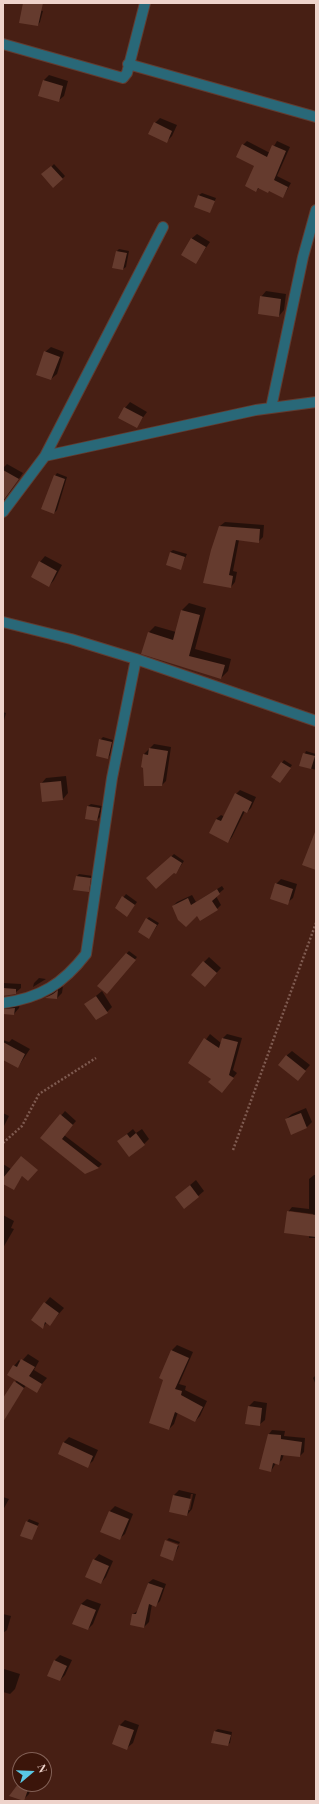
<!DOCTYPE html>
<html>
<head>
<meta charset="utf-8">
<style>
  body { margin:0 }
  #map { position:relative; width:319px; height:1804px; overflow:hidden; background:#471f14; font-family:"Playfair Display",serif }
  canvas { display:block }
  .frame { position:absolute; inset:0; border:4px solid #eed3cb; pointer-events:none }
  .north { position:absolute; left:12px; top:1752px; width:40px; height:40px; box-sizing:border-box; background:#3b150a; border:1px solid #836157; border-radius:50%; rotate:71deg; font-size:11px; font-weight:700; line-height:16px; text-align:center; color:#eed3cb }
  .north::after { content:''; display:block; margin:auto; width:14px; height:18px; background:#59c8e4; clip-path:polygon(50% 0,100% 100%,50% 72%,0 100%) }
</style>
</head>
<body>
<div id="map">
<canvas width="319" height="1804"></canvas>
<div class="frame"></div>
<div class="north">N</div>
</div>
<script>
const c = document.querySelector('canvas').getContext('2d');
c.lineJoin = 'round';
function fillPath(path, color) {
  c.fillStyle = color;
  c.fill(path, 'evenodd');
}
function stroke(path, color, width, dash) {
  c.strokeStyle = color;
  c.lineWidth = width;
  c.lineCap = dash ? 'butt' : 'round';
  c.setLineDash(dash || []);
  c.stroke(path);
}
fillPath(new Path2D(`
  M25,7L43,11L40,22L38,25Z
  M49,75L68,81L64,96L58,101L40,95L44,80Z
  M160,118L177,125L172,136L167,141L155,123Z
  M247,141L270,153L277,141L290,147L277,176L291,183L283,197L269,190L259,188L256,191L255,165L243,145Z
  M54,164L65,176L62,179L43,175Z
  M202,193L216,198L210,212L199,195Z
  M197,234L210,242L196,262L191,239Z
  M119,249L129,251L126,267L123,269L117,251Z
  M266,291L286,294L284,310L279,316L261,297Z
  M51,347L64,352L57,374L51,379L45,352Z
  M130,402L147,412L136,427L125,408Z
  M7,464L23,473L3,502V468Z
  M57,473L67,477L57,510L54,513L55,476Z
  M225,522L264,525L263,537L258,542L239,540L233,571L237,572L235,582L231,587L220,526Z
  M173,550L187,554L180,569L170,552Z
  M45,556L62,565L54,580L49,586L40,562Z
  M189,603L206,608L195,649L231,659L228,671L221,678L149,632L155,626L176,632L182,610Z
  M3,712L6,713L3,724Z
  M103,737L113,740L110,755L108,758L100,740Z
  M154,744L171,747L166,781L162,785L144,754Z
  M306,751L316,754V770L300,765Z
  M284,760L292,765L280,782L272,776Z
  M66,776L68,793L63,799L43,801L41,784L46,778Z
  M240,790L256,797L251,808L247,812L245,811L232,837L228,842L210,833L216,819L221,815L225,817L236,794Z
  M91,804L102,806L100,817L97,820L88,806Z
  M174,854L184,861L178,870L148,878Z
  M79,874L93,876L91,889L88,891L74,889L77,876Z
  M281,879L297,884L293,898L287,903L276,884Z
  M222,886L224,889L216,896L221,905L217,909L197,914L173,906L177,902L192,895L196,902Z
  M126,894L137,902L129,913L116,907Z
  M149,917L159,923L149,938L147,919Z
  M129,951L137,957L109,990L126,954Z
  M209,957L221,968L210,980L204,962Z
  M39,978L46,979L33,987L34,983Z
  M3,983L21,984V988L15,993L3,996Z
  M63,986L62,993L57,998L47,997Z
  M102,991L112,1007L107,1012L86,1004Z
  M3,1000L20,1003L19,1008L14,1014L3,1013Z
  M210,1034L221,1043L223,1038L227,1034L242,1038L233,1070L237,1073L222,1092L212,1078L189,1063Z
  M12,1039L30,1049L18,1067L3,1059V1040L9,1042Z
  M292,1051L310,1065L298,1079L286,1056Z
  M306,1108L312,1122L306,1128L286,1119L292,1114Z
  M65,1111L76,1121L64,1135L102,1164L99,1167L85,1173L42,1138Z
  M3,1113L9,1116L3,1128Z
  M133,1129L136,1133L142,1129L149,1139L144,1144L118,1141Z
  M3,1164L11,1169L29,1164L14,1189L3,1183Z
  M314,1175H316V1238H309V1235L288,1212L292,1207L309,1209V1179ZM290,1211L313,1214V1216L290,1213Z
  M196,1180L204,1191L184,1208L176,1197Z
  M3,1215L14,1221L11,1228L14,1229L3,1248Z
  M50,1297L64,1308L50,1324L47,1322L43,1327L32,1319Z
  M177,1345L193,1352L179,1384L186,1386L185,1390L207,1401L200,1416L195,1421L178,1412L174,1424L169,1429L164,1380L160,1377L172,1350Z
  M28,1354L39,1361L34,1370L47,1378L36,1391L26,1385L3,1420V1401L17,1380L14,1366L19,1360L21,1362Z
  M316,1375V1385L313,1378Z
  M254,1401L267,1403L265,1420L259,1425L249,1406Z
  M272,1430L285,1431L284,1436L305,1438L304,1452L300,1456L284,1454L282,1460L278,1463H276L271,1471L269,1434Z
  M69,1437L98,1450L93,1461L87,1466L59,1453L64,1442Z
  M179,1490L196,1494L192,1509L187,1515L174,1495ZM191,1494H193L190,1510H188Z
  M3,1497L9,1499L3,1510Z
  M115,1506L133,1514L125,1534L119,1539L110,1511Z
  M29,1519L39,1523L31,1539L27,1522Z
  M169,1538L180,1542L179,1544L167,1540Z
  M166,1542L179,1546L172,1560Z
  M99,1554L113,1561L106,1577L101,1583L94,1560Z
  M153,1579L166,1584L160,1601L156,1605L152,1604L149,1622L144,1627L133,1614L139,1610L148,1583Z
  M87,1599L101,1604L93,1624L88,1629L74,1624L81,1604Z
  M3,1614L11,1616L7,1630L3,1633Z
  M60,1655L72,1660L65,1675L60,1680L48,1675L55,1660Z
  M4,1669L20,1674L15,1689L10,1694L3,1692Z
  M125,1720L139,1725L133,1743L127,1748L113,1744L120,1725Z
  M218,1729L232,1732L230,1743L227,1745L212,1743L215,1731Z
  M41,1756L42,1757L41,1760H37Z
  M20,1782V1784H32L29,1794L23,1800L11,1795Z`), '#0007');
fillPath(new Path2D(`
  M23,3H43L38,26L19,23Z
  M43,80L63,86L59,102L38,96Z
  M154,122L172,131L167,143L148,134Z
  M242,144L267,157L272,145L286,151L274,180L288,187L283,198L269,191L268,193L258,188L256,192L245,186L254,166L236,157Z
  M51,166L63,179L53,188L41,174Z
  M198,195L215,201L210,213L194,207Z
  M191,238L206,247L196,264L181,255Z
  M116,251L127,253L123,270L112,268Z
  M260,296L281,299L279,317L258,314Z
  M44,351L60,357L51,380L36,375Z
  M124,407L143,417L137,428L118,418Z
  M3,470L19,479L3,501Z
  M54,475L65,479L54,514L41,509Z
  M219,526L260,529L259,543L236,540L229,575L233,576L231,588L203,583L211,550Z
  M170,552L185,557L181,570L166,565Z
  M39,561L57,571L49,587L31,577Z
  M181,610L200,615L189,656L225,665L221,679L141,654L148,632L173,640Z
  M99,739L112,742L108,759L96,756Z
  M149,748L168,751L162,786H144L143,768L141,767L143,754L148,755Z
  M303,753L315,756L311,769L299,766Z
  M281,762L291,768L280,783L271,777Z
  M61,781L63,800L42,802L40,783Z
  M235,793L252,802L247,813L243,811L228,843L209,833L216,819L221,821Z
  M87,806L100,808L97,821L85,819Z
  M315,832H316V870L302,865Z
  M171,856L182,863L176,874L174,873L156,889L146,878Z
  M76,876L91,878L89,892L73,890Z
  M275,883L293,889L288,905L270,899Z
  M217,889L220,894L212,901L218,910L200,921L197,916L186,927L178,920L172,906L188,898L191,905Z
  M122,896L135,905L127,917L115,908Z
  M146,918L157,925L149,939L138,932Z
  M126,953L136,960L107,994L97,986Z
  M203,961L217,973L205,987L191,975Z
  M3,988L16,989V994L3,996Z
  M58,990L57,999L45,998L53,994Z
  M96,996L108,1013L96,1020L84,1004Z
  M15,1008L14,1015L3,1014V1009Z
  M204,1038L219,1048L222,1038L238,1042L229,1075L234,1078L222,1093L208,1082L211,1079L188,1063Z
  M3,1042L25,1054L18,1068L3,1060Z
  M286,1055L306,1071L298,1081L278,1065Z
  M301,1113L307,1128L291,1135L285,1119Z
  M60,1114L73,1125L62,1139L99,1168L85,1174L40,1138Z
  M136,1133L145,1145L129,1157L117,1141L127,1134L130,1138Z
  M21,1156L38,1170L28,1181L22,1176L14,1190L3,1184V1178Z
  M190,1185L199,1197L184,1209L175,1197Z
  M287,1211L316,1215V1237L284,1233Z
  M44,1302L59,1313L50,1326L45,1322L43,1329L31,1320Z
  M171,1350L189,1358L175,1389L182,1391L181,1395L203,1407L195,1422L175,1412L169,1430L149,1423L163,1380L159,1378Z
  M21,1359L35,1367L29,1376L42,1384L37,1393L7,1375L13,1365L17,1367Z
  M14,1381L24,1388L3,1422V1398Z
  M248,1406L262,1408L260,1426L245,1424Z
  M268,1434L281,1435V1439L302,1442L300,1457L281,1455L279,1465L273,1463L271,1472L259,1469Z
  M63,1442L93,1456L88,1468L58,1454Z
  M173,1495L191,1499L187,1516L169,1512Z
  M109,1511L129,1519L120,1540L100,1532Z
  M26,1521L38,1526L32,1540L20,1536Z
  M165,1540L178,1545L173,1561L160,1556Z
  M93,1559L109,1566L101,1584L85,1577Z
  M148,1583L163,1588L156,1607L149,1604L144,1628L130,1625L132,1614H136Z
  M81,1604L96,1610L88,1630L72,1624Z
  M54,1660L67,1666L60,1681L47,1676Z
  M119,1725L134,1730L127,1750L112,1744Z
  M214,1731L231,1735L228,1746L211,1743Z
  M18,1784H30L24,1801L9,1796Z`), '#653b2e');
const minor = new Path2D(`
  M3,44L123,78L127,73L145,3
  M128,64L316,117
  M271,408L303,257L316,210
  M45,456L163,227
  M3,512L45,456L256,410L316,402
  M3,622L71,639L136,659L316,721
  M3,1003C40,998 63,984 86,954L112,778L136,659`);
stroke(minor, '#623c31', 12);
stroke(new Path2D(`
  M3,1143L22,1126L39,1094L96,1058
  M233,1150L316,923`), '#7e5a50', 2.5, [2, 2]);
stroke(minor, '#296878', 10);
</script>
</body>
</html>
